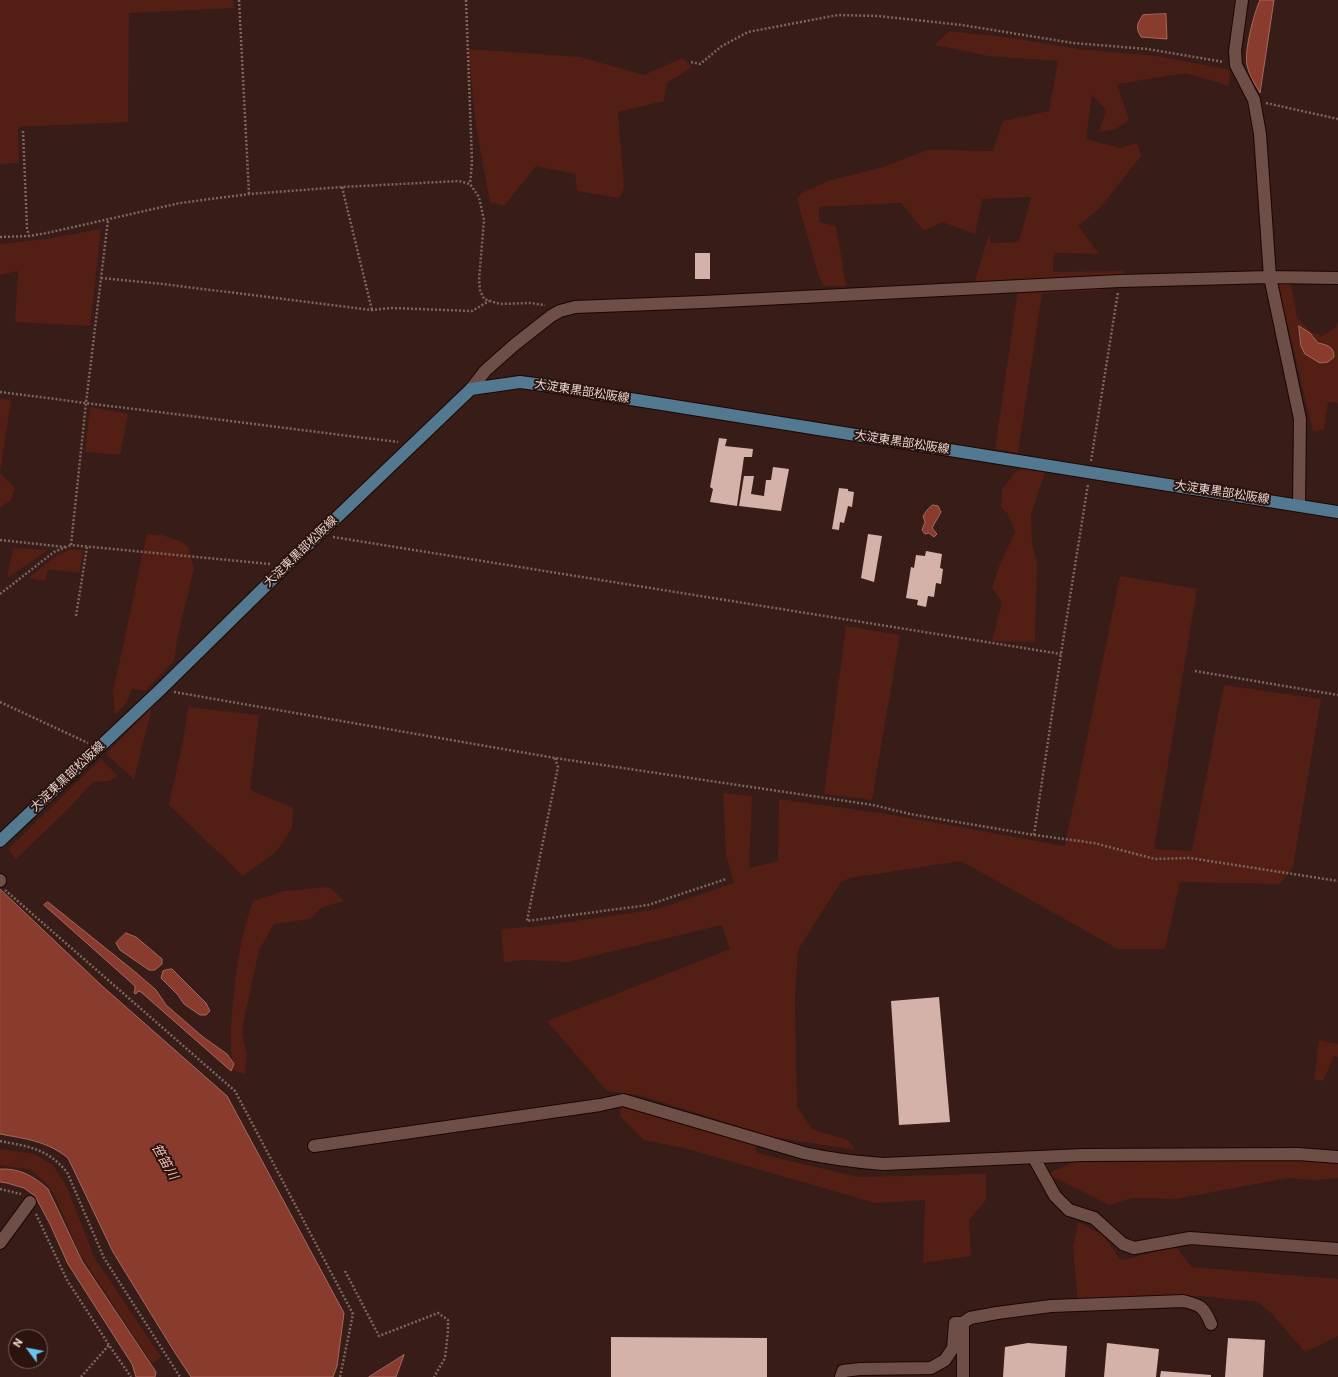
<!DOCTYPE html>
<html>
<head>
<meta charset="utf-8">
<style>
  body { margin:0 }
  #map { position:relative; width:1338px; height:1377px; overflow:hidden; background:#371c17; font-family:Roboto,sans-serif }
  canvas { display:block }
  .north { position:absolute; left:8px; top:1329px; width:40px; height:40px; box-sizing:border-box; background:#2c130e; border:1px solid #77615c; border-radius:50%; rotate:302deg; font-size:11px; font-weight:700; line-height:16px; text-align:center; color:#e8d5d1 }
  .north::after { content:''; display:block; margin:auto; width:14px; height:18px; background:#6ac3f1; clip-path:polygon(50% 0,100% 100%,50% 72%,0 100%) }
</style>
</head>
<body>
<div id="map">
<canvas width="1338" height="1377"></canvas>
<div class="north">N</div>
</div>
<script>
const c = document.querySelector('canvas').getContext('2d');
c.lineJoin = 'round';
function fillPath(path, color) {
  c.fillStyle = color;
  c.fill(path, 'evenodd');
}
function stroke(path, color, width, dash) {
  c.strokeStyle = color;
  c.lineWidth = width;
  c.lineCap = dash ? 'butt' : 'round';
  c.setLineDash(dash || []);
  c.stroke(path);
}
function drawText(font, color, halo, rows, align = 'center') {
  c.font = font + ' Roboto,"Noto Sans JP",sans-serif';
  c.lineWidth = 4;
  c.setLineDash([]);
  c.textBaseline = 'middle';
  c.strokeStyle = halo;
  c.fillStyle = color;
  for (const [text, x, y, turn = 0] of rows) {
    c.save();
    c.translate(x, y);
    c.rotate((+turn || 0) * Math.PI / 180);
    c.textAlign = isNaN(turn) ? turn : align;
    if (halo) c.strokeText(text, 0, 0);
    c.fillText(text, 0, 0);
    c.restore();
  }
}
fillPath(new Path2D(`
  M0,0H233L234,8L129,13L128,122L18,127L19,163L0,164Z
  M949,31L1006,37L1079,49L1157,56L1230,70L1229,86L1186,73L1117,84L1129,120L1116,129L1099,132L1106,110L1092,95L1086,139L1120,148L1137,143L1141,156L1099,209L1078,226L1099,254L1054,253L1053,272L1123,271L1129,277L1041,281H975L989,234L991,243L1019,242L1031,197L982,199L975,234L942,222L924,231L901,203L819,207V222L836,226L846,286H823L818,273L797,199L802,193L828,181L880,168L927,150L993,151L1003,121L1049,111L1058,61L988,56L935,45Z
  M468,49L580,57L644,75L682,58L692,67L667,83L664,101L618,112L624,188L619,198L577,191L575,174L536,166L504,206L490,202L476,126Z
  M101,229L90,326L15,322L18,271L0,275V244L45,239Z
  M1278,283L1291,284L1297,317L1310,331L1322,336L1335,328L1338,321V403L1328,402L1324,429L1313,432Z
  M1106,284L1102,290L1042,293L1018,453L995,449L1018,291Z
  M0,398L11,400L0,473L15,488L11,500L0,508Z
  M90,407L128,414L120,455L85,452Z
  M1023,469L1045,472L1031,514L1032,544L1037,564L1035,642L992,641L1002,602L992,588L1000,564L1015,532L1007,513L1001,507L1002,490L1016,471Z
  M147,534L162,535L180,541L188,547L194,568L177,640L174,661L145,691L132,689L126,703L115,715L113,692Z
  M13,548L48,550L7,578Z
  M69,550H83L80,573L48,569L45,581L28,578L57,555Z
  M1120,576L1197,589L1154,849L1192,851L1224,685L1321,699L1293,867L1280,884L1180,882L1165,949H1118L961,861L850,878L841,882L798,950L795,1000L797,1106L812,1129L848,1140L855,1150L773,1137L642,1096L607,1091L547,1021L730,949L722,925L568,962L525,960L504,962L501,929L540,926L658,909L734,883L726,854L723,793L752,796L749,868L778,861L779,799L887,814L1065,846Z
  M846,626L900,635L872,800L824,794Z
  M152,707L134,779L106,754Z
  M188,707L259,715L250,790L293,808L292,828L277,851L243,876L169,805L183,741Z
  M101,759L118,776L109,781L93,782L67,810L16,859L8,849Z
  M329,887L344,901L322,907L310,919L274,924L259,950L242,1030L247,1056L245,1074L232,1070C232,1057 230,1043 231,1030C233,990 239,938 253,901L284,891Z
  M1319,1040L1338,1044V1057L1334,1056L1323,1081L1314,1079Z
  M621,1105L754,1142L757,1153L858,1177L986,1174V1200L969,1220L971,1256L923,1263L925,1200L875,1203L688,1149L644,1140L620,1116Z
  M0,1149L34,1154L53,1165L67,1187L94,1257L161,1357L152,1363L80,1254L55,1196L46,1183L31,1170L0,1165Z
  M1303,1159L1338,1164V1178L1314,1180L1288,1178L1176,1199L1132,1198L1109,1205L1047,1174L1074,1162Z
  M1078,1222L1103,1235L1121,1260L1176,1247L1192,1267L1338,1279V1336L1305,1352L1272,1314L1258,1302L1201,1296L1078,1304L1073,1247Z`), '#531f15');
const water = new Path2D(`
  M1260,0H1274L1260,93C1255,84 1249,75 1247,65C1244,51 1254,13 1260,0Z
  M1166,14L1167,39L1141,37C1135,27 1137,24 1143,15Z
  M1299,326L1310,333L1318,343C1327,345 1334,346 1334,357L1328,362L1320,363L1305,354L1301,346Z
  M933,505L938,506L941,512L932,528L937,534L934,537L929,533L925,534L922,530L925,522L923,516L928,509Z
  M0,889L101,985L227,1096L344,1313L337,1366L333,1377H191L172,1348L113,1252L68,1158C47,1141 26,1139 0,1134Z
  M48,902L134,971L156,990L166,1005L203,1037L227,1054L234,1064L231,1071L141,992L138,991L136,994L134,993L135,989V986L44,905Z
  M126,933L136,937L162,959V964L155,970H149L120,950L116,943Z
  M172,969L206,1003L210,1011L206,1015H200L184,1004L178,995L161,978L163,971Z
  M0,1169C19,1168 34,1176 48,1189L82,1261L156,1372L155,1377H136L132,1364L68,1264L50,1224L35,1196L24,1188L7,1183L0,1182Z
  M404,1355L396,1377H369Z`);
fillPath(water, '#893b2d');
stroke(water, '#a6695e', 1);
fillPath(new Path2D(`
  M695,253H710V279H695Z
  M719,438L727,439L725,446L753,449L752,457H744L737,506L710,502L713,489L710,487Z
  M773,467L789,469L781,511L739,506L744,476H754L751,494L764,496L766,480H771Z
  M839,488L848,489V491L854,492L852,507L848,506L844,523L840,522L839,530L832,529Z
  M868,534L882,536L874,582L861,578Z
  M926,551L942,554L940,568L943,569L941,584L936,583L934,597L928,596L926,607L917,605L918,600L906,598L911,567L914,568L916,555L925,556Z
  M939,997L950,1122L899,1125L891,1001Z
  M611,1337L767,1338V1377H611Z
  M1228,1338L1265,1340L1263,1377H1225Z
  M1028,1343L1067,1346L1065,1377H1003L1005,1347Z
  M1107,1343L1159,1349L1156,1377H1104Z
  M1161,1371L1211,1375V1377H1160Z`), '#d4b1a9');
const minor = new Path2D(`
  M1242,0L1235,51L1236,65L1254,100L1260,134L1270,277L1300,419L1299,505
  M471,389L485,371L513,346L551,316L560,311L575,307L703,302L1120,281L1270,277L1338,278
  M0,880V881
  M314,1146L600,1105L623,1100L804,1153C831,1159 856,1162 883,1164L1083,1155L1298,1154L1338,1157
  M1034,1158L1055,1196L1069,1210L1094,1218L1123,1244L1134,1248L1190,1238L1338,1249
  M0,1243L30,1202
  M841,1377L843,1371L860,1369L931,1368L945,1360L953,1348L955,1323H963L970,1318L997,1313L1051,1306L1183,1301C1201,1305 1204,1307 1211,1324
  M963,1377V1323`);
const major = new Path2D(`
  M0,841L160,690L286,566L471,389L520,382L543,385L1338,512`);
stroke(minor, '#1d0603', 14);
stroke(major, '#1d0603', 14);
stroke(new Path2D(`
  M239,0L249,194
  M466,0L472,162L470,184
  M691,62L700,64L722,46L748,32L838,15L878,16L962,25L1073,43L1147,49L1224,62
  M1266,103L1338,119
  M23,131L27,228L29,236
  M342,187L372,310
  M0,237L29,236L47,233L180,203L249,194L342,187L459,181L470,184L479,197L484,220L479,280L480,290L484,299L500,304L530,303L545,305
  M101,278L163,284L372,310L391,308L472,311L489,301
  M0,392L86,403L108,220
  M1091,461L1118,292
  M333,537L1061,654
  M0,540L65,547
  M270,564L71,545L86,403L398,442
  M0,594L54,552L71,545
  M76,616L87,547
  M1195,671L1338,695
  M174,692L555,758L873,805L910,814L1034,835L1094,843L1155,859L1190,858L1338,881
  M0,702L88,743
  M555,758L558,767L527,921L648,905L726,879
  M1034,835L1061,654L1088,484
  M5,890L235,1091L353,1314L340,1377
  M0,1141C30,1147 46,1148 67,1172L104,1258L180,1377
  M0,1189L21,1194
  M36,1214L67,1280L109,1345L131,1377
  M345,1271L379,1336L438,1313L448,1320V1331L445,1358L434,1377
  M81,1377L109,1345`), '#7d6661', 2.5, [2, 2]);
stroke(minor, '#6d4f48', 12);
stroke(major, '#52798f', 12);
drawText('12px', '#e8d5d1', '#2c130e', [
  ["大淀東黒部松阪線",582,392,9],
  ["大淀東黒部松阪線",902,443,9],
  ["大淀東黒部松阪線",1222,493,9],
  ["大淀東黒部松阪線",301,552,-44],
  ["大淀東黒部松阪線",68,777,-43]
]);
drawText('italic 13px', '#f1c2b8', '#2c130e', [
  ["笹笛川",164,1162,60]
]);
</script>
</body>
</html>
